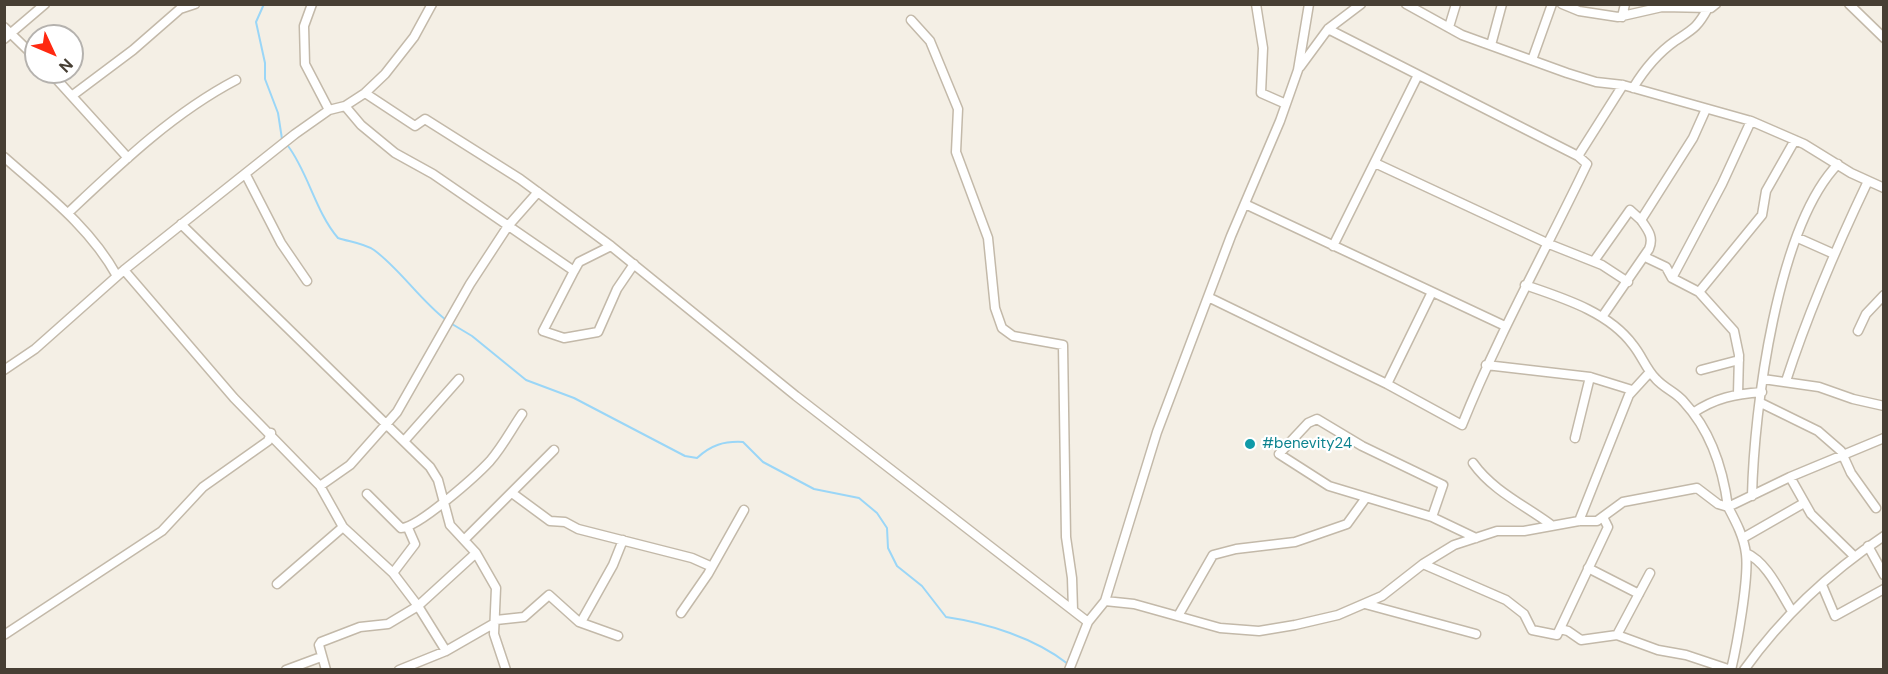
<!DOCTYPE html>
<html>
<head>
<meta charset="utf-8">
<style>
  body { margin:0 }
  #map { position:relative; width:1888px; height:674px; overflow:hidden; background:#f4efe5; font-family:"DM Sans",sans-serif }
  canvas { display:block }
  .frame { position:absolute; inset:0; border:6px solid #473f34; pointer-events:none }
  .north { position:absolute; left:24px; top:24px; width:60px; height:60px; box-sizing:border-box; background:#fff; border:2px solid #b5b2ae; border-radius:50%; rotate:134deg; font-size:16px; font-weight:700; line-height:24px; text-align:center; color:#473f34 }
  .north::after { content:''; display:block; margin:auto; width:21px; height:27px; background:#ff2911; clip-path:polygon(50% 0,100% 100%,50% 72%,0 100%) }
</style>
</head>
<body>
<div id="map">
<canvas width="1888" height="674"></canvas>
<div class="frame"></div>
<div class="north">N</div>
</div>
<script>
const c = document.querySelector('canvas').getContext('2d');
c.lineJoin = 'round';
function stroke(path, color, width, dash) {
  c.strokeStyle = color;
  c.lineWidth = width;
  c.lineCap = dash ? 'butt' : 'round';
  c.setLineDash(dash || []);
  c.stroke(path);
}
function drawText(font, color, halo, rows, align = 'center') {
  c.font = font + ' "DM Sans",sans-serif';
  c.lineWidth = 4.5;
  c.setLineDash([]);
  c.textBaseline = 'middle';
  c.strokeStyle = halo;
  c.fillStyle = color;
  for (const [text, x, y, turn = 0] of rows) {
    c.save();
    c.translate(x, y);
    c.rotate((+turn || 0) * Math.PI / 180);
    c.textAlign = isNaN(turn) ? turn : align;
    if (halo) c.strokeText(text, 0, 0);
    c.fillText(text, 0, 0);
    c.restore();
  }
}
stroke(new Path2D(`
  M264,4L256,22L265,63V79L278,113L282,139
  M288,146C308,172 316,213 338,238C350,242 363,243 374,250C400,269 419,299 446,320
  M452,324L472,336L526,380L574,398L685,456L697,458C711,445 724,441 743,442L763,462L814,489L859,498L877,513L887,528L888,548L897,566L922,586L946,617C987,623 1035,638 1068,664
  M1075,669L1077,670
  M1122,670H1138`), '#9ad6f7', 2);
const minor = new Path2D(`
  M312,4L304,26L305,64L329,110
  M1256,4L1263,48L1261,93L1286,104
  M1406,4L1462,35L1567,73L1596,82L1623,85L1751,121L1804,144L1851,173L1884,188
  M1562,4L1579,11L1618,17L1662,7L1711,8L1716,4
  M1849,4L1884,38
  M1622,17L1625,4
  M911,20L930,41L958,109L956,152L988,238L995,308L1002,328L1013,336L1063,345L1066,537L1072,578L1073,610
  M4,27L36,58
  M1449,27L1456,4
  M1328,29L1578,156
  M4,39L45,4
  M1491,45L1502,4
  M1532,60L1552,4
  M1300,67L1328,29L1361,4
  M50,72L128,158
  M1633,88C1644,70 1658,53 1675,41C1693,29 1697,28 1708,8
  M365,93L415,126L425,119L520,179L611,246
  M73,95L133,50L180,9L195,4
  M345,106L361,125L395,153L433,174L574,271L579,262L611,246L796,396L1088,622
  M4,157C46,194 90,227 117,276
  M1375,163L1549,244L1602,265L1628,282
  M246,175L281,243L307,281
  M1245,204L1505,326
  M68,213C120,164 173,113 236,80
  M181,224L430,467L438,480L450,525L476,553L496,588L494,634L506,670
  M1798,238L1834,254
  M1333,246L1418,75
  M1645,257L1666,267L1672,278L1699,292L1734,331L1739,355L1738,394
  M1594,261L1630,210L1641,220
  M124,270L234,398L320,486L343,527L393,573L418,606L446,651
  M574,271L543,331L564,338L598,332L617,289L634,264
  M1672,278L1722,184L1751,121
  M1525,285C1563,298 1609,312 1633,345C1642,356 1646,369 1656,379C1665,389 1676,392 1684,402C1710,430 1723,469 1728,507L1790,477L1884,438
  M1699,292L1762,215L1766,191L1795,140
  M1208,297L1387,384L1462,425C1498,335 1545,252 1587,164L1578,156L1623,85
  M1602,317L1649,249C1654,237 1648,230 1641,220L1693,138L1706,109
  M1858,331L1866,314L1884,295
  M1486,365L1590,377L1632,390
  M4,370L35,349L124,270L295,134L329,110L345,106L365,93L385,74L414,37L432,4
  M1701,370L1739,360
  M1763,379L1819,387L1853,399L1884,406
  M1786,381C1808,313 1837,246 1868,181
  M1387,384L1432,292
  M1761,403L1818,431L1841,451L1851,473L1876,508
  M1693,413C1715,398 1735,394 1762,392
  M1575,438L1590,377
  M405,440L459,379
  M1473,463C1492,490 1524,505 1550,524
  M1790,477L1811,514L1854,556
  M320,486L350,465L397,412L470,284L508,226L538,192
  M512,493L550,521L565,522L578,529L692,558L710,566
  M367,494L401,528C418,528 477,475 490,461C503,446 511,430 522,414
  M1752,496C1754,409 1777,227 1838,164
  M1432,517L1443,485L1362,446L1317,419L1308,423L1279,454L1329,486L1432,517L1476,538
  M1579,521L1629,395L1650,372
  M1743,538L1804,503
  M464,540L554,450
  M1868,546L1884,575
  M1746,553C1767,562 1780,592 1792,611
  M1423,564L1506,600L1524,614L1532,630L1557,635L1608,527L1603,517
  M1588,568L1639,594
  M393,573L415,544L408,528
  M277,584L343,527
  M1822,585L1835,616L1884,589
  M1105,601L1134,604L1220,628L1259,631L1295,625L1338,615L1382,596L1423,564L1454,545L1497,531H1524L1579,521H1597L1623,502L1697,488L1718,504L1728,507C1736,522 1744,537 1746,554C1749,578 1737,645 1731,670
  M1365,604L1476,634
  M681,613L708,574L744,510
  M1178,616L1213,555L1236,549L1295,542L1347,524L1365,499
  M496,620L524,617L549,595L579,622L618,636
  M581,622L613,565L623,540
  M1560,629L1568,631L1581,640L1617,635L1658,650L1686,655L1731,670
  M4,635L162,531L203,487L268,441L271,433
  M1617,635L1650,573
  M286,670L321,657
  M326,670L319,645L321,642L360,627L388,624L418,606L476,553
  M399,670L446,651L493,624
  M1069,670L1088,622L1105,601L1157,432L1231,236L1280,121L1298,70L1309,4
  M1744,670C1782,617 1830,572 1884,536`);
stroke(minor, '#c3b9a9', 11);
stroke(minor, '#fff', 8);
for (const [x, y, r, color] of [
  [1250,444,6,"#0f9aa8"]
]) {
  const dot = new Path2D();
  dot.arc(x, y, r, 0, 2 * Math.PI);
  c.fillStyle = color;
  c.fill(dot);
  stroke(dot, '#fff', 2);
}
drawText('15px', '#0d838f', '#fff', [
  ["#benevity24",1262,444]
], 'left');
</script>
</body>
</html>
